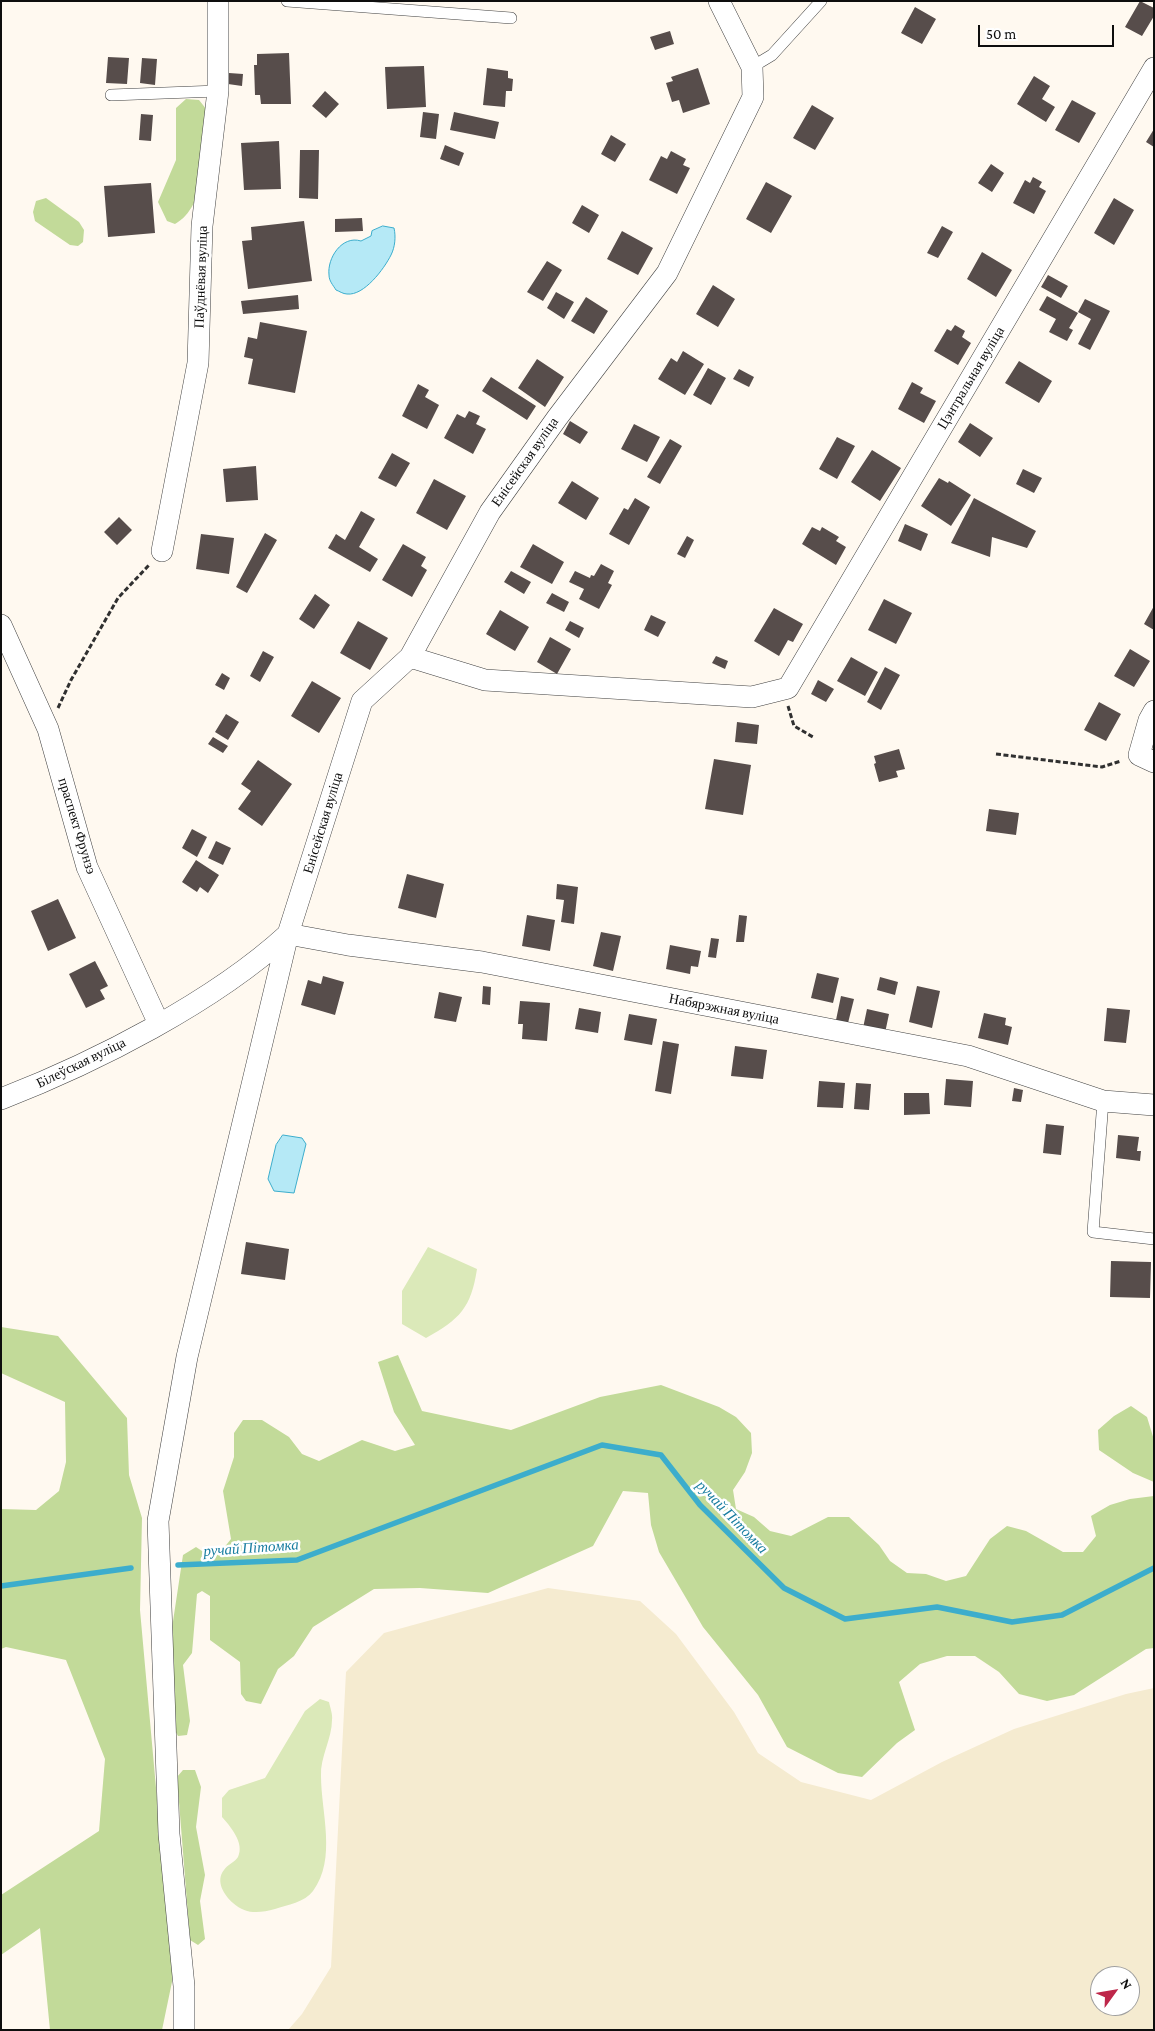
<!DOCTYPE html>
<html>
<head>
<meta charset="utf-8">
<style>
  body { margin:0 }
  #map { position:relative; width:1155px; height:2031px; overflow:hidden; background:#fff9f0; font-family:"Crimson Pro",serif }
  canvas { display:block }
  .frame { position:absolute; inset:0; border:2px solid #0e0e0e; pointer-events:none }
  .north { position:absolute; left:1090px; top:1966px; width:50px; height:50px; box-sizing:border-box; background:#fff; border:1px solid #9f9f9f; border-radius:50%; rotate:58deg; font-size:14px; font-weight:700; line-height:20px; text-align:center; color:#0e0e0e }
  .north::after { content:''; display:block; margin:auto; width:18px; height:22px; background:#be274a; clip-path:polygon(50% 0,100% 100%,50% 72%,0 100%) }
  .scale { position:absolute; left:978px; top:25px; width:136px; height:22px; box-sizing:border-box; border:2px solid #0e0e0e; border-top:0; padding-left:6px; font-size:15px; line-height:18px; white-space:nowrap; color:#0e0e0e; -webkit-text-stroke:4px #fff; paint-order:stroke }
</style>
</head>
<body>
<div id="map">
<canvas width="1155" height="2031"></canvas>
<div class="frame"></div>
<div class="north">N</div>
<div class="scale">50 m</div>
</div>
<script>
const c = document.querySelector('canvas').getContext('2d');
c.lineJoin = 'round';
function fillPath(path, color) {
  c.fillStyle = color;
  c.fill(path, 'evenodd');
}
function stroke(path, color, width, dash) {
  c.strokeStyle = color;
  c.lineWidth = width;
  c.lineCap = dash ? 'butt' : 'round';
  c.setLineDash(dash || []);
  c.stroke(path);
}
function drawText(font, color, halo, rows, align = 'center') {
  c.font = font + ' "Crimson Pro",serif';
  c.lineWidth = 5;
  c.setLineDash([]);
  c.textBaseline = 'middle';
  c.strokeStyle = halo;
  c.fillStyle = color;
  for (const [text, x, y, turn = 0] of rows) {
    c.save();
    c.translate(x, y);
    c.rotate((+turn || 0) * Math.PI / 180);
    c.textAlign = isNaN(turn) ? turn : align;
    if (halo) c.strokeText(text, 0, 0);
    c.fillText(text, 0, 0);
    c.restore();
  }
}
fillPath(new Path2D(`
  M548,1588L640,1601L676,1634L734,1712L758,1753L801,1782L871,1800L942,1762L1014,1729L1126,1694L1154,1688V2030H288L302,2014L331,1967L346,1672L384,1633ZM1100,1976H1130V2006H1100Z`), '#f5ebd0');
fillPath(new Path2D(`
  M428,1247L477,1269C471,1308 460,1319 426,1338L402,1324V1291Z
  M320,1699L329,1702C330,1707 333,1715 332,1720C332,1739 320,1757 321,1776C321,1812 337,1859 313,1891C305,1902 287,1905 275,1909C260,1913 246,1915 233,1903C224,1895 215,1881 224,1870C227,1865 235,1862 238,1857C245,1843 230,1826 222,1817V1798L229,1790L265,1778L305,1711Z`), '#dbe9b9');
fillPath(new Path2D(`
  M186,99L199,100L211,115C206,147 207,207 175,224L167,221L158,202L176,160V108Z
  M46,198L79,222L84,230L83,242L78,246L70,245L35,221L33,212L36,201Z
  M1,1327L58,1336L127,1418L129,1475L142,1518L140,1610L173,1977L162,2030H50L40,1928L1,1955V1895L99,1831L105,1759L66,1660L6,1647L1,1649V1509L36,1510L59,1491L66,1462L65,1402L1,1373Z
  M398,1355L422,1411L511,1430L600,1397L661,1385L719,1407L736,1417L751,1433L752,1453L745,1472L733,1490L736,1509L754,1517L770,1531L791,1536L828,1517H849L879,1545L890,1561L907,1573L926,1574L946,1581L966,1576L990,1539L1007,1526L1026,1531L1063,1552H1083L1096,1536L1091,1516L1110,1505L1130,1499L1154,1496V1648L1146,1649L1074,1695L1047,1701L1019,1694L999,1672L975,1656H947L920,1664L899,1682L915,1730L897,1743L862,1777L838,1773L787,1747L758,1695L703,1627L659,1552L651,1525L648,1493L623,1491L593,1546L488,1593L420,1588L374,1589L313,1627L294,1656L278,1669L261,1704L246,1701L241,1694L240,1662L210,1640V1596L202,1591L197,1594L192,1653L183,1665L190,1721L187,1735L178,1736L173,1727L172,1628L183,1555L196,1547L208,1555L223,1549L231,1539L223,1491L234,1457V1433L243,1420H262L289,1437L302,1454L319,1461L362,1440L395,1451L415,1445L394,1412L378,1362Z
  M1131,1406L1147,1417L1154,1440V1482L1133,1473L1099,1450L1098,1430L1114,1416Z
  M183,1770H195L201,1787L196,1827L205,1875L200,1901L205,1939L198,1945L190,1940L177,1777Z`), '#c2da99');
const water = new Path2D(`
  M383,226L394,228C396,237 395,247 391,255C384,269 364,296 347,294C343,294 339,291 336,290C333,285 329,281 329,275C327,258 342,235 361,241L371,236L372,231Z
  M283,1135L302,1138L306,1144L294,1193L274,1191L268,1179L276,1145Z`);
fillPath(water, '#b5e9f6');
stroke(water, '#3cadcc', 1);
stroke(new Path2D(`
  M178,1565L297,1560L602,1445L661,1455L700,1505L784,1588L845,1619L937,1607L1012,1622L1062,1615L1154,1568
  M1,1586L131,1568`), '#3cadcc', 5.5);
fillPath(new Path2D(`
  M1140,1L1154,8V16L1142,36L1125,27Z
  M915,7L936,19L922,44L901,33Z
  M670,31L674,44L655,50L650,37Z
  M289,53L291,104H261L260,95H255L254,65H257V54Z
  M108,57L129,58L127,84L106,83Z
  M142,58L157,59L155,85L140,83Z
  M424,66L426,107L387,109L385,67Z
  M487,68L508,71V78L513,79L512,91H506L505,107L483,105Z
  M698,68L710,104L683,113L679,100L672,102L666,83L673,81L671,77Z
  M229,73L243,74L242,86L228,84Z
  M1034,76L1050,86L1042,99L1055,107L1046,122L1017,104Z
  M325,91L339,104L326,118L312,106Z
  M1072,100L1096,113L1079,143L1055,130Z
  M812,105L834,118L815,150L793,138Z
  M423,112L439,114L436,139L420,137Z
  M454,112L499,122L495,139L450,130Z
  M141,114L153,115L151,141L139,140Z
  M1154,129V147L1146,142Z
  M611,135L626,144L615,162L601,154Z
  M279,141L281,189L244,190L241,143Z
  M445,145L464,153L459,166L440,159Z
  M300,150H319L318,199L299,198Z
  M671,151L686,159L683,165L690,168L677,194L649,180L661,156L667,159Z
  M991,164L1004,173L992,192L978,183Z
  M1033,177L1042,182L1039,187L1046,191L1034,214L1013,203L1025,180L1030,183Z
  M766,182L792,196L771,233L746,219Z
  M151,183L155,233L108,237L104,186Z
  M1114,198L1134,210L1114,245L1094,233Z
  M582,205L599,215L589,233L572,223Z
  M362,218L363,231L335,232V219Z
  M304,221L312,281L248,289L242,241L252,240L251,227Z
  M942,226L953,232L938,258L927,253Z
  M622,231L653,248L638,275L607,259Z
  M982,252L1012,270L996,297L967,279Z
  M547,261L562,270L543,301L527,292Z
  M1048,275L1068,286L1061,298L1041,287Z
  M713,285L735,299L718,327L696,314Z
  M556,292L574,302L564,319L547,308Z
  M298,295L299,309L243,314L241,301Z
  M1047,296L1078,313L1069,328L1073,330L1067,341L1049,332L1056,319L1039,310Z
  M586,297L608,311L594,334L571,321Z
  M1085,299L1110,311L1090,350L1078,344L1091,319L1078,312Z
  M260,322L307,331L295,393L248,384L253,359L244,357L248,337L257,339Z
  M955,325L965,331L962,337L971,343L958,365L934,351L947,329L951,331Z
  M683,351L704,364L685,395L658,379L671,358L677,362Z
  M537,359L564,377L545,407L518,388Z
  M1019,361L1052,381L1039,403L1005,383Z
  M708,368L726,378L711,405L693,395Z
  M739,369L754,377L749,387L733,379Z
  M491,377L536,406L527,420L482,391Z
  M912,382L923,388L920,393L936,401L924,423L898,409Z
  M418,384L429,390L425,397L439,405L427,429L402,416Z
  M469,411L480,416L476,424L486,429L473,454L444,438L457,414L465,418Z
  M570,421L588,432L580,444L563,434Z
  M970,423L993,438L980,457L958,442Z
  M634,424L660,437L647,462L621,449Z
  M837,437L855,446L837,479L819,469Z
  M670,439L682,446L660,484L647,477Z
  M872,450L901,468L880,501L851,482Z
  M392,453L410,463L396,487L378,478Z
  M256,466L258,500L226,502L223,469Z
  M1023,469L1042,478L1034,493L1016,484Z
  M939,478L948,483L949,481L971,495L951,526L921,506Z
  M434,479L466,496L447,530L416,513Z
  M572,481L599,498L586,520L558,503Z
  M635,498L650,507L629,545L609,534L624,508L628,510Z
  M974,498L1036,531L1027,548L992,537L990,557L951,543Z
  M361,511L375,519L359,547L378,559L370,572L328,548L336,534L345,540Z
  M119,517L132,530L117,545L104,532Z
  M905,524L928,534L921,551L898,541Z
  M812,527L820,531L822,527L839,537L836,541L846,547L836,565L802,544Z
  M265,533L277,540L247,593L236,587Z
  M201,534L234,538L229,574L196,569Z
  M687,536L694,540L685,558L677,554Z
  M403,544L426,557L421,566L427,570L412,597L382,580Z
  M533,544L564,562L552,584L520,567Z
  M601,564L614,571L608,583L612,585L599,609L579,599L584,589L569,582L575,571L590,578L591,575L594,576Z
  M511,571L531,582L524,594L504,582Z
  M552,593L569,602L564,612L546,603Z
  M315,594L330,605L314,629L299,619Z
  M884,599L912,613L896,644L868,630Z
  M1154,606V630L1144,624Z
  M774,608L803,624L793,642L788,640L779,656L754,641Z
  M500,610L529,627L515,651L486,634Z
  M651,615L666,622L658,637L644,630Z
  M358,621L388,638L370,670L340,653Z
  M570,621L584,628L579,638L565,630Z
  M550,637L571,649L557,674L537,662Z
  M1130,649L1150,661L1134,687L1114,676Z
  M263,651L274,657L260,682L250,676Z
  M716,656L728,661L725,669L712,663Z
  M851,657L878,672L865,696L837,681Z
  M885,667L900,675L881,710L867,702Z
  M222,673L230,678L224,690L215,685Z
  M818,680L834,689L826,702L811,694Z
  M312,681L341,698L319,733L291,716Z
  M1099,702L1121,714L1106,741L1084,730Z
  M226,714L239,722L228,740L215,732Z
  M737,722L759,725L757,744L735,742Z
  M213,737L228,746L223,753L208,744Z
  M899,749L905,769L896,771L898,777L879,782L874,764L876,763L874,756Z
  M714,759L751,765L743,815L705,809Z
  M258,760L292,784L262,826L238,809L251,791L241,784Z
  M989,809L1019,813L1016,835L986,831Z
  M192,829L207,837L197,857L182,848Z
  M216,841L231,848L223,865L208,858Z
  M196,860L219,875L208,893L200,887L197,892L182,882Z
  M407,874L444,884L436,918L398,908Z
  M557,884L578,887L574,924L561,922L564,900L556,899Z
  M58,899L76,938L48,951L31,911Z
  M527,915L555,920L550,951L522,946Z
  M739,915L747,916L744,942H736Z
  M601,932L621,936L613,971L593,966Z
  M711,938L719,939L716,958L708,957Z
  M670,945L701,951L698,967L691,966L690,974L666,969Z
  M95,961L108,986L100,990L105,999L86,1008L69,974Z
  M817,973L839,978L833,1003L811,998Z
  M323,976L344,982L335,1015L301,1005L308,980L321,984Z
  M880,977L898,982L895,995L877,990Z
  M483,986L491,987L490,1005L482,1004Z
  M917,986L940,991L932,1028L909,1022Z
  M439,992L462,997L456,1022L434,1018Z
  M841,996L854,999L848,1023L836,1020Z
  M520,1001L550,1003L547,1041L522,1039L523,1024H518Z
  M579,1008L601,1012L598,1033L575,1029Z
  M1107,1008L1130,1010L1126,1043L1104,1041Z
  M867,1009L889,1014L885,1033L863,1028Z
  M984,1013L1006,1018L1005,1025L1012,1027L1008,1045L978,1038Z
  M629,1014L657,1019L652,1045L624,1040Z
  M663,1041L679,1044L671,1094L655,1091Z
  M735,1046L767,1050L763,1079L731,1076Z
  M946,1079L973,1081L971,1107L944,1105Z
  M819,1081L845,1083L843,1108L817,1107Z
  M856,1083L871,1084L869,1110L854,1109Z
  M1014,1088L1023,1090L1021,1102L1012,1101Z
  M904,1093H929L930,1114L904,1115Z
  M1046,1124L1064,1126L1061,1155L1043,1153Z
  M1118,1135L1139,1137L1137,1151H1141L1140,1161L1116,1158Z
  M246,1242L289,1249L285,1280L241,1274Z
  M1111,1261L1151,1262L1150,1298L1110,1297Z`), '#574d4b');
const lane = new Path2D(`
  M287,1L511,18
  M752,67L772,55L821,1
  M111,95L218,91
  M1103,1101L1093,1232L1154,1239`);
const street = new Path2D(`
  M162,551L198,363L202,226L218,91V1
  M1,625L48,729L87,867L159,1024
  M410,657L485,680L752,697L788,688L1154,68
  M1154,711L1149,720L1139,755L1154,762
  M288,934L348,945L482,962L968,1056L1103,1101L1154,1105
  M1,1099C96,1062 214,1002 288,934
  M184,2030V1986L169,1834L158,1521L187,1357L288,934L362,701L410,657L490,512L557,418L667,273L753,97L752,67L719,1`);
stroke(lane, '#414141', 12);
stroke(street, '#414141', 22);
stroke(new Path2D(`
  M788,706L794,726L813,737
  M58,708L71,680L118,598L150,564
  M996,754L1102,767L1121,761`), '#303030', 3, [5, 2.5]);
stroke(lane, '#fff', 11);
stroke(street, '#fff', 21);
drawText('14px', '#0e0e0e', '#fff', [
  ["Паўднёвая вуліца",201,277,-88],
  ["Цэнтральная вуліца",971,378,-59],
  ["Енісейская вуліца",525,462,-55],
  ["Енісейская вуліца",323,823,-73],
  ["праспект Фрунзэ",77,826,73],
  ["Набярэжная вуліца",724,1009,11],
  ["Білеўская вуліца",81,1063,-26]
]);
drawText('italic 15px', '#187da0', '#fff', [
  ["ручай Пітомка",732,1517,46],
  ["ручай Пітомка",251,1548,-4]
]);
</script>
</body>
</html>
